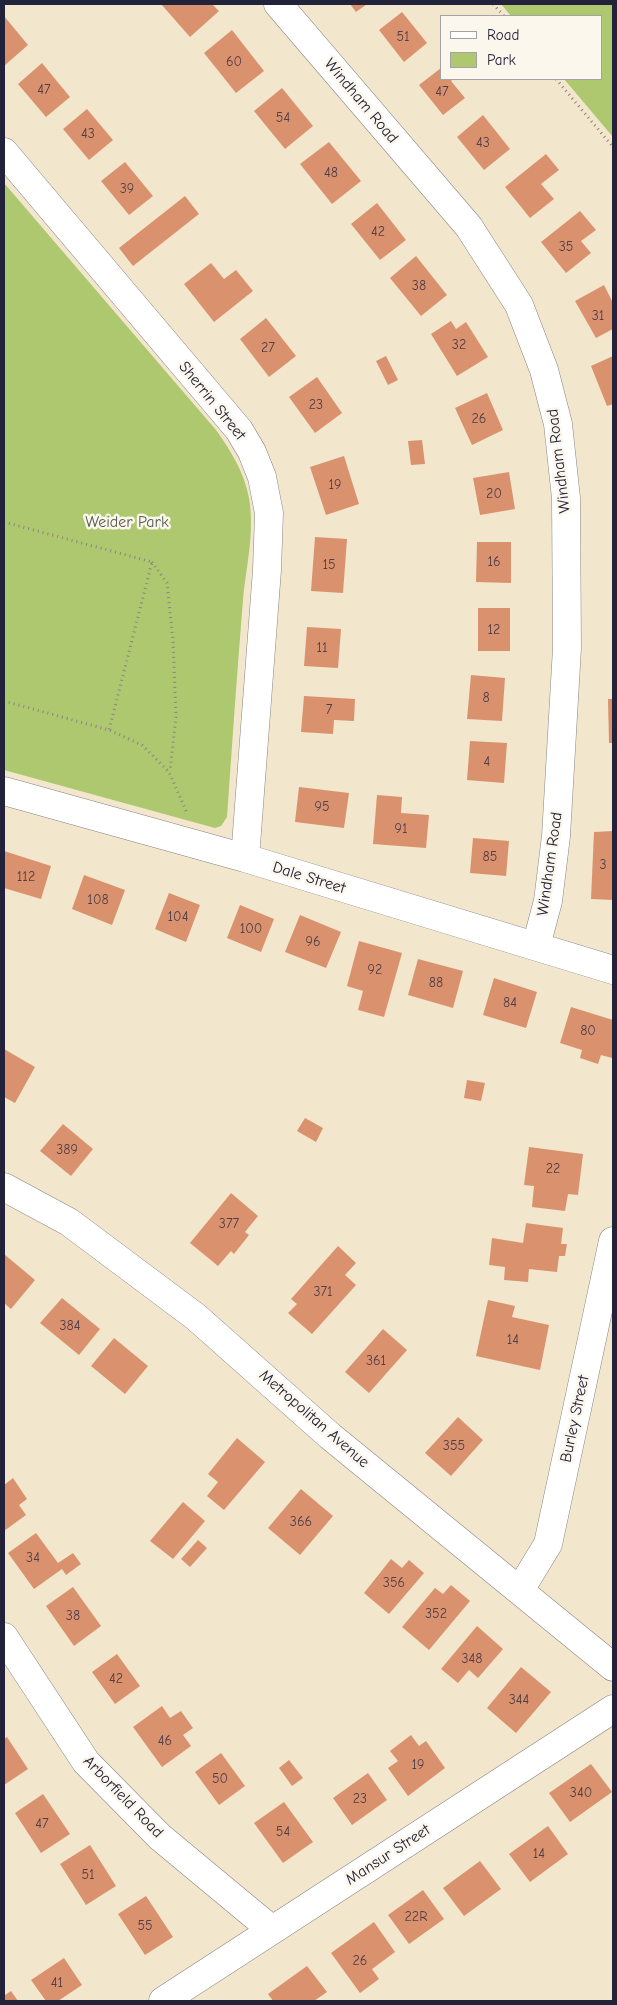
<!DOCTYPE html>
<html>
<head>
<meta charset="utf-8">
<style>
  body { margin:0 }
  #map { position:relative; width:617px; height:2005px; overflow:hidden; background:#f2e6cc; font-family:"Comic Neue",sans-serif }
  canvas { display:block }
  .frame { position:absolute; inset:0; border:5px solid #22223b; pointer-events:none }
  .legend { position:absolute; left:440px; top:15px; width:162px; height:65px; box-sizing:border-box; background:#fbf7ec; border:1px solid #a4a2a5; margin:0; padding:6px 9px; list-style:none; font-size:15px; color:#22223b }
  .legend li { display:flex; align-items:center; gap:10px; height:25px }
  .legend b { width:25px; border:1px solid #a4a2a5 }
</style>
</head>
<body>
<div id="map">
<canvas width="617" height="2005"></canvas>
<div class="frame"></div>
<ul class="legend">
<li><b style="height:6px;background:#fff"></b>Road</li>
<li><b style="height:14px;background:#adc86e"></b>Park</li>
</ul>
</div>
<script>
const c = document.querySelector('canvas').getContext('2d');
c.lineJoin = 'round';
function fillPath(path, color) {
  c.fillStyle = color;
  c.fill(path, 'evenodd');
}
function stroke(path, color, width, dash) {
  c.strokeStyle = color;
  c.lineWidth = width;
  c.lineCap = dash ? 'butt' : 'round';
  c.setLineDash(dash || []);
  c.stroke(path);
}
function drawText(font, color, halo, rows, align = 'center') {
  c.font = font + ' "Comic Neue",sans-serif';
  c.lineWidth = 5;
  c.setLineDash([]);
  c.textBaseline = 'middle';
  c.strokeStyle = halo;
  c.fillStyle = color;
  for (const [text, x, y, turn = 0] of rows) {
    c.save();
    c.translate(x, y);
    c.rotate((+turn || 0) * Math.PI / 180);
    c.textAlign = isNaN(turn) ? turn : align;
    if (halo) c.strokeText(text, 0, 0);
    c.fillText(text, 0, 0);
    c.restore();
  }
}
fillPath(new Path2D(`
  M501,4H613V137L564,79H601V16H511Z
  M4,183L216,430C231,451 244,472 249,498C255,532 246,567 243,600C237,673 232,745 227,817L221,826L215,828L4,770Z`), '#adc86e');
fillPath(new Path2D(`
  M161,4H212L219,11L190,37Z
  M350,4H367L356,12Z
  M402,12L427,43L404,62L379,30Z
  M4,16L28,45L4,66Z
  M232,30L264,71L236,93L204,53Z
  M42,63L70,97L46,117L18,84Z
  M441,68V79H453L451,81L465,98L443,115L419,85Z
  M282,88L313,126L285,149L254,111Z
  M87,109L113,140L89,160L63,129Z
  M483,115L510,149L484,170L457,137Z
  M329,142L361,181L332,204L300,164Z
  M546,154L559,170L541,184L554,199L530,218L505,187Z
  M125,162L153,196L129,215L101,181Z
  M185,196L199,214L133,266L119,248Z
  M377,203L406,240L380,260L351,224Z
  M580,211L596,230L581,241L591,253L566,273L541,242Z
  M416,256L447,295L421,316L390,278Z
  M211,263L224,279L236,270L253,291L214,322L184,284Z
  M604,285L613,303V329L596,338L575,301Z
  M266,318L296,356L269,377L240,339Z
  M451,321L456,329L466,322L488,357L457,376L431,334Z
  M386,356L398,380L388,385L376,361Z
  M613,356V404L607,406L591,366Z
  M317,377L342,413L315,433L289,397Z
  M487,393L503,430L472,445L455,408Z
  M422,440L425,464L411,465L408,441Z
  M344,456L359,504L326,515L310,467Z
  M509,472L515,509L480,515L473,478Z
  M315,537L347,539L343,593L311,591Z
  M477,542H511V583L476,582Z
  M478,608H510V651H478Z
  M307,627L341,629L338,668L304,666Z
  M471,675L505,678L502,721L467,719Z
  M304,696L355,699L354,721L334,720L333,734L301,732Z
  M608,699H613V743H609Z
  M470,741L507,743L504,783L467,780Z
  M299,787L349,793L344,828L295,822Z
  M377,795L402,797L401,813L429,815L426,848L373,844Z
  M613,831V900L591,899L594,832Z
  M473,838L509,841L506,876L470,873Z
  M4,851L51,866L41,899L4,888Z
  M84,875L125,890L112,925L72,909Z
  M169,893L200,905L186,942L155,929Z
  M240,905L274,919L261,952L227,938Z
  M300,915L341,932L326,968L285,952Z
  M359,941L402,953L384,1017L358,1010L363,991L347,986Z
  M418,959L463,971L453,1008L408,995Z
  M494,978L537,992L526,1028L483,1015Z
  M571,1007L613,1020L612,1058L601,1055L598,1064L580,1058L582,1050L560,1043Z
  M4,1049L35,1067L15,1103L4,1097Z
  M467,1080L485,1083L481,1101L464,1098Z
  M305,1118L323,1128L316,1142L297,1131Z
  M63,1124L93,1149L71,1176L40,1151Z
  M529,1147L583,1154L578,1195L568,1194L565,1211L532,1207L534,1186L524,1185Z
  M231,1193L258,1216L245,1232L249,1235L234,1254L231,1251L218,1266L190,1243Z
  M526,1223L563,1228L561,1244H567L565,1256H559L557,1272L529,1269L528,1282L504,1280L505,1267L489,1265L492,1238L523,1243Z
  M338,1246L356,1263L345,1275L356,1285L312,1334L288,1313L297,1304L291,1299Z
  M4,1254L35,1280L11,1309L4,1303Z
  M62,1298L100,1329L79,1355L40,1323Z
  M488,1300L515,1306L512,1317L549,1325L540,1370L476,1356Z
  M383,1329L407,1350L369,1393L345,1372Z
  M114,1338L148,1366L125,1394L91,1366Z
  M458,1417L483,1440L451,1476L425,1453Z
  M237,1438L265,1462L224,1510L207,1496L218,1482L208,1474Z
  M13,1478L27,1499L19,1505L26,1515L4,1531V1485Z
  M301,1489L333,1516L300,1555L268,1528Z
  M183,1502L205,1521L173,1559L150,1541Z
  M36,1533L58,1563L73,1553L81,1564L66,1575L62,1569L34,1589L8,1553Z
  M198,1540L207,1548L190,1567L181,1559Z
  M391,1559L402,1568L409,1560L424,1573L389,1614L364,1593Z
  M451,1585L470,1601L429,1650L402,1627L435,1588L443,1594Z
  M73,1587L101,1626L74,1646L46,1606Z
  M477,1626L503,1649L478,1678L469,1670L458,1683L441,1669Z
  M117,1654L140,1686L115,1704L92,1672Z
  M521,1667L551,1692L516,1733L487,1708Z
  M162,1706L170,1718L181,1711L193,1728L183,1735L191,1746L162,1767L133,1727Z
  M411,1735L419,1746L426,1741L445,1768L408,1796L388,1768L398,1761L390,1751Z
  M7,1737L28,1769L4,1785V1739Z
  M221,1753L245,1786L219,1805L195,1772Z
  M289,1760L303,1778L292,1786L279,1768Z
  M591,1764L612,1792L570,1822L549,1793Z
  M368,1773L387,1800L352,1825L333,1798Z
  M43,1794L70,1834L41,1853L15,1813Z
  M284,1802L313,1842L283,1863L254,1823Z
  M548,1826L568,1854L530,1882L509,1854Z
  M90,1845L116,1886L86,1905L60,1864Z
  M480,1861L501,1889L464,1916L443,1888Z
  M423,1890L444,1919L409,1944L388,1915Z
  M146,1896L173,1937L145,1955L118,1914Z
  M374,1922L395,1952L372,1969L379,1979L360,1993L331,1953Z
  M64,1958L82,1985L58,2001H46L31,1980Z
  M307,1966L327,1992L314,2001H273L268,1994Z
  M11,1991L18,2001H4V1992L5,1995Z`), '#da926e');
const minor = new Path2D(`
  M278,4L469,227L519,305L544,370L558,424L566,498L567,648L556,836L548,901L536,946
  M4,152L239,430L252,452L262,477L269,513L267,570L245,858
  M4,791L245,858L613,970
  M4,1187L69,1222L196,1317L330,1436L613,1667
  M520,1590L548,1544L613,1241
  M4,1637L86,1762L160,1837L272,1930
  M163,2001L613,1709`);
stroke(minor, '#8a8484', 29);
stroke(new Path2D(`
  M493,4L504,16
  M556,79L613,147
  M4,522L152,562L109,730
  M152,562L167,583L173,640L176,717L170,771
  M4,701L109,730L142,745L169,772L187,813`), '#8a8484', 3, [1, 4]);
stroke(minor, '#fff', 28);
drawText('14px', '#503e48', null, [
  ["51",403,37],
  ["60",234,62],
  ["47",44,90],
  ["47",442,92],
  ["54",283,118],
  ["43",88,134],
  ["43",483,143],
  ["48",331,173],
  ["39",127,189],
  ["42",378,232],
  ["35",566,247],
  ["38",419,286],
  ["31",598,316],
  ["32",459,345],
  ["27",268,348],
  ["23",316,405],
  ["26",479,419],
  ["19",335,485],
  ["20",494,494],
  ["16",494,562],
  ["15",329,565],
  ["12",494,630],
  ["11",322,648],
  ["8",486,698],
  ["7",329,710],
  ["4",487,762],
  ["95",322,807],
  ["91",401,829],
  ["85",490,857],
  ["3",603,865],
  ["112",26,877],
  ["108",98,900],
  ["104",178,917],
  ["100",251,929],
  ["96",313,942],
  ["92",375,970],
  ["88",436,983],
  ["84",510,1003],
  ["80",588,1031],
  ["389",67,1150],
  ["22",553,1169],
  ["377",229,1224],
  ["371",323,1292],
  ["384",70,1326],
  ["14",513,1340],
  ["361",376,1361],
  ["355",454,1446],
  ["366",301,1522],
  ["34",33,1558],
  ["356",394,1583],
  ["352",436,1614],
  ["38",73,1616],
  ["348",472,1659],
  ["42",116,1679],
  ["344",519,1700],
  ["46",165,1741],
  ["19",418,1765],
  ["50",220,1779],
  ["340",581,1793],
  ["23",360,1799],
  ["47",42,1824],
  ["54",283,1832],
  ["14",539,1854],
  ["51",88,1875],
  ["22R",416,1917],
  ["55",145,1926],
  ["26",360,1961],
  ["41",57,1983]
]);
drawText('16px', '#22223b', '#fbf7ec', [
  ["Windham Road",361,101,50],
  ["Sherrin Street",212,401,51],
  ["Windham Road",559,461,-97],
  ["Windham Road",550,864,-82],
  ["Dale Street",309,878,17],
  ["Metropolitan Avenue",314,1419,41],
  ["Burley Street",575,1419,-78],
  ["Arborfield Road",123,1797,46],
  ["Mansur Street",388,1855,-33]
]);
drawText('16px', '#535c4d', '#fbf7ec', [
  ["Weider Park",127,522]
]);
</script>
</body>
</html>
